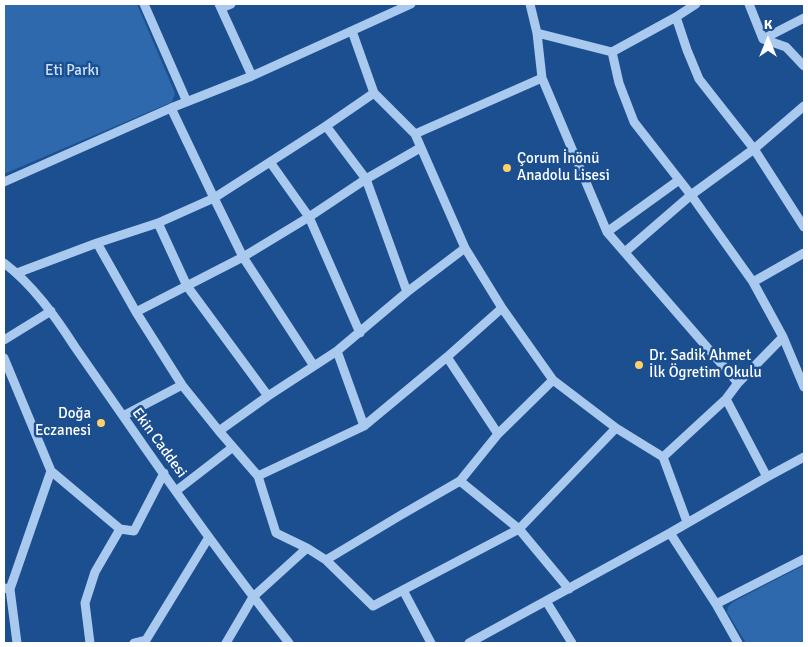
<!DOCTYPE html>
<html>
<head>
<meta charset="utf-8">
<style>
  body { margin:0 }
  #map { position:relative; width:808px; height:647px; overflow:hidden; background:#1b4f8f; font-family:Signika,sans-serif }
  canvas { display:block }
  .frame { position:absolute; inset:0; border:5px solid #fff; pointer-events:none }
  .north { position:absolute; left:743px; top:15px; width:50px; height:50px; -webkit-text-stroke:4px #1b4f8f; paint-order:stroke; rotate:0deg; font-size:14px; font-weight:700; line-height:20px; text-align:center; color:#fff }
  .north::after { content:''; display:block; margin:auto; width:18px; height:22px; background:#fff; clip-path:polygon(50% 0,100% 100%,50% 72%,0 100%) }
</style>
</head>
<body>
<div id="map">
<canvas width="808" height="647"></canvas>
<div class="frame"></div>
<div class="north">K</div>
</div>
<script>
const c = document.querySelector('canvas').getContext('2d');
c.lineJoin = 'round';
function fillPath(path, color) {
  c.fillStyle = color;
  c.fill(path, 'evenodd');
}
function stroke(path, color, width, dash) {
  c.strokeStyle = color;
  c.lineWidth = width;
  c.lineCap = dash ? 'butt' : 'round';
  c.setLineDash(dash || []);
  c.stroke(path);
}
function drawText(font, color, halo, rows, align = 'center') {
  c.font = font + ' Signika,sans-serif';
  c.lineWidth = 5;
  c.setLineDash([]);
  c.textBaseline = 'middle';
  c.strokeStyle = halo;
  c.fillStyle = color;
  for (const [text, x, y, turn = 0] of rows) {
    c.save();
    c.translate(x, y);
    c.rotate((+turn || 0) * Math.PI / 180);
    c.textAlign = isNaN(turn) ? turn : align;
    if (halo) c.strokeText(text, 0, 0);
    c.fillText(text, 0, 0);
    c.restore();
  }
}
fillPath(new Path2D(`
  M4,4H137L175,93L172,102L4,174Z
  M804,565V643H746L727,612L728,607L733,602Z`), '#2e69ad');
stroke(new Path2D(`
  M144,4L187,102
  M219,4L252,76
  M530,4L537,33L542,78L607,232L738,383
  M749,4L763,39L786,47L804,66
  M221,8L231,4
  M676,17L687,50L699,79L754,149L804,227
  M352,31L374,93L415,134L465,248L502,308L553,380L616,428L663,457L687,522
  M537,33L612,52L676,17L696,4
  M763,39L804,18
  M612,52L619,83L634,122L691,195L753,282L783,337L804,387
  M171,108L214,198L243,257L314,366
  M326,126L366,179L407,292
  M415,134L542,78
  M270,162L309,217L360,333
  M4,182L171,108L252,76L411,4
  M158,223L187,286L268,396
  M607,232L679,180
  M97,243L136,312L182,385L219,431L258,476L276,533L307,548L326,560L373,606L403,590L431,643
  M625,252L691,195L754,149L804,106
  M4,263C33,285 55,316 75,347C91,370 107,393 123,416C176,493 231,569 289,643
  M17,273L97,243L158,223L214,198L326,126L374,93
  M753,282L804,253
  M136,312L243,257L309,217L366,179L420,148
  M4,340L51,311
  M337,351L364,426
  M447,357L498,434
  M4,358L51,471L10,589L4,588
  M726,399L767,477
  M123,416L182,385
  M219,431L268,396L337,351L407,292L465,248
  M663,457L726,399L738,383L783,337
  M51,471L120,529L134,531L164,473
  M258,476L364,426L447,357L502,308
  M460,481L519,529L569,589
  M176,491L233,447
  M670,533L716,604L738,643
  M326,560L401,515L460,481L498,434L553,380
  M10,589L17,643
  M403,590L519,529L616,428
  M546,601L572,643
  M716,604L804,559
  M90,643L85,603L95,572L120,529
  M134,643L146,640L209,537
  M226,643L253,597L307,548
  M469,643L670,533L767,477L804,457`), '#a9c9ee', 9);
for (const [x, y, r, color] of [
  [507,168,5,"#ffd166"],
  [639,365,5,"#ffd166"],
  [101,423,5,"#ffd166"]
]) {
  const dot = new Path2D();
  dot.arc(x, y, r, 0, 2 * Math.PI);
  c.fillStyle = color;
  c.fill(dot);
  stroke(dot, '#1b4f8f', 2);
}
drawText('15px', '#cfe3fa', '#1b4f8f', [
  ["Eti Parkı",72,71]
]);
drawText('15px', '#fff', '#1b4f8f', [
  ["Çorum İnönü",517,159],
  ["Anadolu Lisesi",517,176],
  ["Dr. Sadik Ahmet",649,356],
  ["İlk Ögretim Okulu",649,373],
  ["Doğa",91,414,"right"],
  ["Eczanesi",91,431,"right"]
], 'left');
drawText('15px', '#fff', '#1b4f8f', [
  ["Ekin Caddesi",159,443,54]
]);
</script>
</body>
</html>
